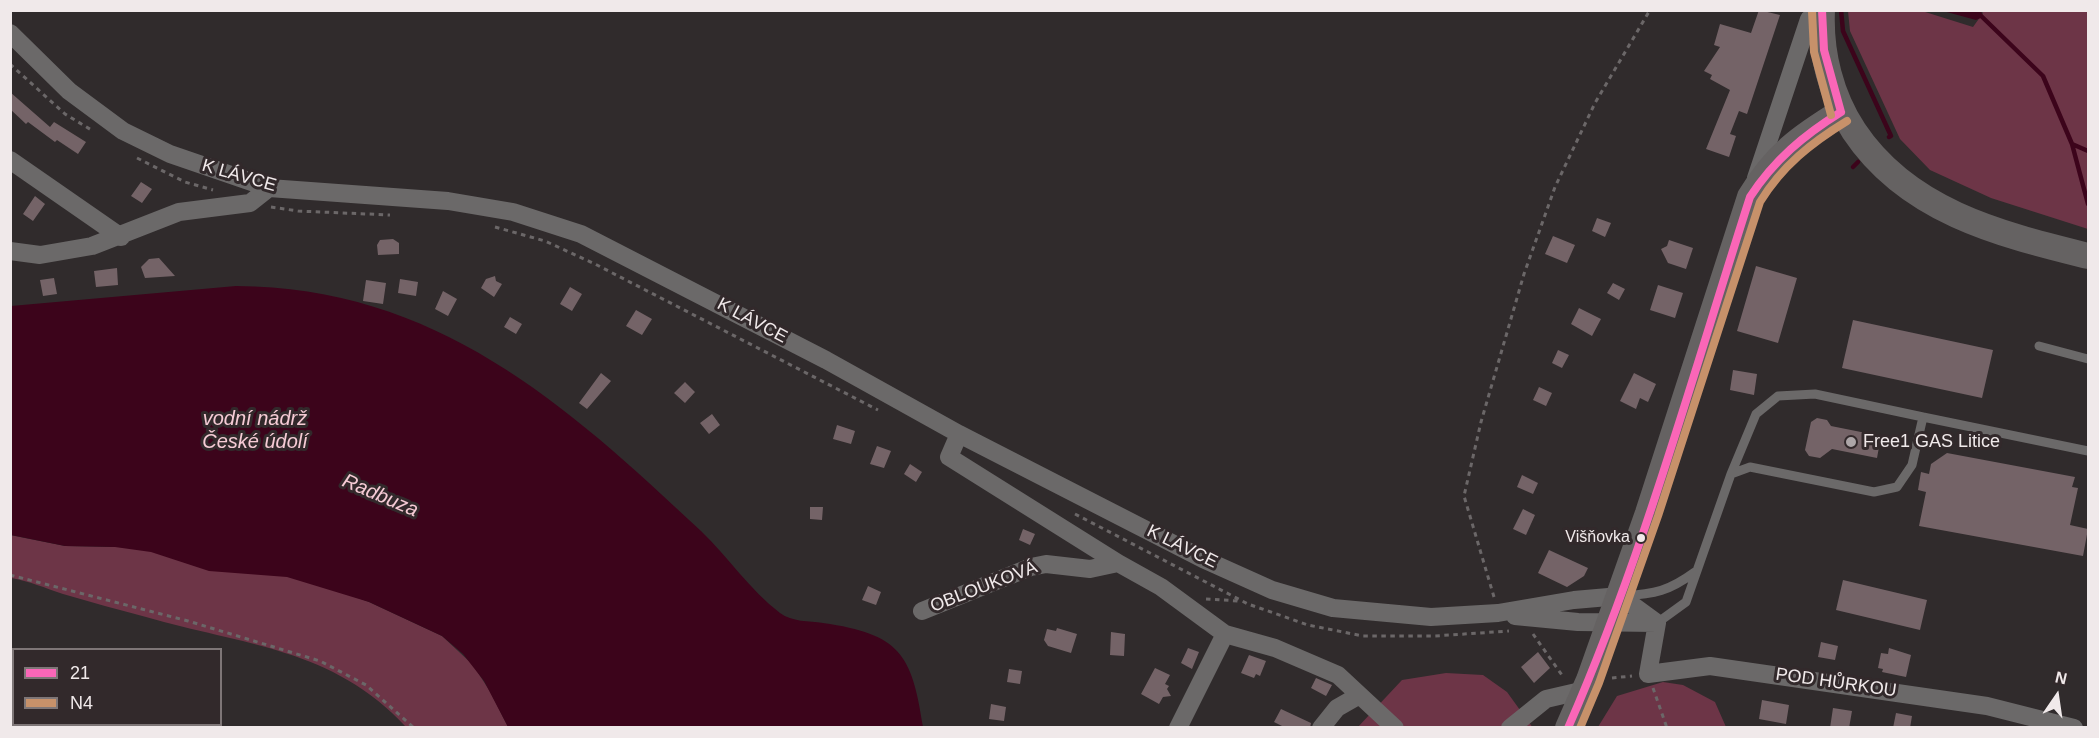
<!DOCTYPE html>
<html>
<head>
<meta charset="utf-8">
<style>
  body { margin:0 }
  #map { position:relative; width:2099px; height:738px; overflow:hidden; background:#302b2c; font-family:Arial,sans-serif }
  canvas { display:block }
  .frame { position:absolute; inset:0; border:12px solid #f0e9ea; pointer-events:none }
  .legend { position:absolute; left:12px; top:648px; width:210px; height:78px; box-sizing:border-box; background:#32292b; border:2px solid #7e7677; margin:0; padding:8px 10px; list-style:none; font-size:18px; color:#f0e9ea }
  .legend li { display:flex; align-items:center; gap:12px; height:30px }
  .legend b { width:30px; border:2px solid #7e7677 }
  .north { position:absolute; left:2027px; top:666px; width:60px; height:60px; -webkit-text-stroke:4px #32292b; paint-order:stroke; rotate:13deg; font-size:16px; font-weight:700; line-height:24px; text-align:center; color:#f0e9ea }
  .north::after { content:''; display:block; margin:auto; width:21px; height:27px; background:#f0e9ea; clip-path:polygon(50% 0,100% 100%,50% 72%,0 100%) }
</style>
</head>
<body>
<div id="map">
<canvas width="2099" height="738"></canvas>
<div class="frame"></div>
<ul class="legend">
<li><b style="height:8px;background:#fa66b7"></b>21</li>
<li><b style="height:8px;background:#c7916a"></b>N4</li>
</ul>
<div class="north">N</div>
</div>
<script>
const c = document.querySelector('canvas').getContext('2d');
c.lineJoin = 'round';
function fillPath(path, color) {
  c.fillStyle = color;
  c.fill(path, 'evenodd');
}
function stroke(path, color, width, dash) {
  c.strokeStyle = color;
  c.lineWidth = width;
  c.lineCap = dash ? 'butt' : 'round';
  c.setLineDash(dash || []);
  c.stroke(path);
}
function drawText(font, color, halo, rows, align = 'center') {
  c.font = font + ' Arial,sans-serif';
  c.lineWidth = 6;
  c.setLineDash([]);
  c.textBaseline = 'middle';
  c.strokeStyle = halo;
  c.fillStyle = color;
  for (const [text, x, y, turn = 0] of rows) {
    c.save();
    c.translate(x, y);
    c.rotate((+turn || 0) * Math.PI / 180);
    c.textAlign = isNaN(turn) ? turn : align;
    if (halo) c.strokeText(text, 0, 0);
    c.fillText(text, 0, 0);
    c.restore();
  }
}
fillPath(new Path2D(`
  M1848,11H1922L1973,27L1983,13L1981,11H2088V229L1991,198L1930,170L1900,139L1850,31Z
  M122,511L369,602L442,636L473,665L491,693L508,727H406C334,648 242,645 146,617C119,610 91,602 63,594C45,588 29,581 11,578L10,535L65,546L115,547Z
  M1446,673L1483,675L1507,692L1533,728H1357L1402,680Z
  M1663,682L1683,685L1715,702L1726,727H1598L1617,696Z`), '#6d3547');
fillPath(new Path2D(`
  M1943,11H1981L1983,17L1976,20Z
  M236,286C435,287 565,403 701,531C728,557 750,590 780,613C792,622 809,621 823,623C900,634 912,654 923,727H508L484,681L463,654L442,636L369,602L287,577L209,571L151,552L115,547L65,546L11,535V306Z`), '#3c041b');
stroke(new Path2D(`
  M1841,10L1843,31L1891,136L1889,137
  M1975,10L2043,76L2072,144L2088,204
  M2072,144L2088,151
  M1853,167L1858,162`), '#3c041b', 4.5);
fillPath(new Path2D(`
  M1759,10L1780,15L1747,114L1739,111L1730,134L1736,136L1729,157L1706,149L1730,90L1710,79L1712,75L1704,71L1720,47L1714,45L1720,24L1751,33Z
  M10,92L50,127L54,122L86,142L78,154L57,140L55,142L28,122L26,124L10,109Z
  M141,182L152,189L142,203L131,196Z
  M35,196L45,204L33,221L23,214Z
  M1597,218L1611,223L1605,237L1592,231Z
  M1553,236L1575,245L1567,263L1545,254Z
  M393,239L399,243V254L378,255L377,245L380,240Z
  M1669,240L1693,248L1686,269L1668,263L1661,249L1667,246Z
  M159,258L175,276L145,278L141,267L149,259Z
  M1756,266L1797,278L1778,343L1737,331Z
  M117,268L118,285L96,287L94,271Z
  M495,276L496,281L502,284L494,297L481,288L486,279Z
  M54,278L57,294L43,296L40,280Z
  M400,279L418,282L416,296L398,293Z
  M366,280L386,283L383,304L363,301Z
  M1613,283L1625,289L1619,300L1607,293Z
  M1658,285L1683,293L1675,318L1650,310Z
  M570,287L582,294L572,311L560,304Z
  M443,291L457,299L448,316L435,309Z
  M1579,308L1601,319L1592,336L1571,324Z
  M636,310L652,319L642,335L626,326Z
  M510,317L522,324L516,334L504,327Z
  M1853,320L1993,350L1982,398L1842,368Z
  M1558,350L1569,355L1562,368L1552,363Z
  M1733,370L1757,374L1754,395L1730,390Z
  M601,373L611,381L587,409L579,403Z
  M1634,373L1656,384L1648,402L1640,398L1636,409L1620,401Z
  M685,382L695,392L685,403L674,393Z
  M1539,387L1552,393L1546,406L1533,400Z
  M712,414L720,425L709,434L700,423Z
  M1817,418L1827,420L1831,426L1881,436L1877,458L1832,449L1820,458L1809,456L1805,450L1811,422Z
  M837,425L855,431L851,444L833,439Z
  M877,446L891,451L884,468L870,464Z
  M1947,453L2075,477L2072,487L2078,488L2070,525L2088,529L2083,556L1919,526L1926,492L1918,490L1921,472L1929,474L1931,464Z
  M910,464L922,472L916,482L904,474Z
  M1522,475L1538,483L1533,494L1517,487Z
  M810,507H823L822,520L810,519Z
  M1523,509L1535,515L1526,535L1513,529Z
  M1023,529L1035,534L1030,545L1019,540Z
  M1549,550L1588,568L1584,576L1567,587L1538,573Z
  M1843,580L1927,600L1920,630L1836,610Z
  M868,586L881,592L876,605L862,600Z
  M1057,628L1077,634L1071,653L1048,646L1044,640L1047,629L1056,631Z
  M1111,632L1125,634L1124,656L1110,655Z
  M1821,642L1838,646L1835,660L1818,657Z
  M1188,648L1199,652L1192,669L1181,663Z
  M1889,648L1911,655L1906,677L1882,672L1883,669L1878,668L1881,653L1888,654Z
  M1538,652L1550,668L1534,683L1521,667Z
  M1249,655L1266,661L1260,676L1256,674L1254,678L1241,673Z
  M1155,668L1170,675L1165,684L1169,686L1167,689L1171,696L1163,697L1159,704L1141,694Z
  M1009,669L1022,671L1020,684L1007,682Z
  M1316,678L1332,685L1326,696L1311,688Z
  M1762,700L1789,705L1786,724L1759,719Z
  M991,704L1006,707L1004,721L989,719Z
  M1833,708L1852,711L1849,728H1830Z
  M1281,709L1311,723L1310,728H1286L1274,722Z
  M1896,713L1912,716L1910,728H1893Z`), '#746367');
stroke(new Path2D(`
  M10,64L65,114L93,131
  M137,158L185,182L213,190
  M271,207L298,211L390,215
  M495,227L545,241L595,264L878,410
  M1075,514L1248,604L1308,625L1363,636H1435L1509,631
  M10,575L188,621L320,661L366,685L414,728
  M1494,597L1464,496L1481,422L1524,274L1555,187L1595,103L1650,10
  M1206,599L1239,601
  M1533,634L1564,678
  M1612,678L1632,676
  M1653,688L1667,728`), '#6b6768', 3, [4.5, 4.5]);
stroke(new Path2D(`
  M2039,346L2088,359
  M1923,417L2088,451
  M1623,596C1655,594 1669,591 1695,572
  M1657,623L1686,602L1731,474L1750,467L1874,492L1897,487L1912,465L1923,417L1815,394L1778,396L1756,414L1731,474`), '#6b6969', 9);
stroke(new Path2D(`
  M10,33L69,91L123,131L170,154L269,188L448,201L513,212L581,234L826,360L959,434L1203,559L1272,590L1333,608L1431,617L1498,613L1574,600L1620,596L1657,623
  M10,160L121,237
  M1756,178L1809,19
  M10,251L40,255L92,246L179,212L250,203L269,188
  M959,434L949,457L1118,563L1161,587L1225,634L1275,648L1338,675L1395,728
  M922,611L1031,567L1046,564L1090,569L1118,563
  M1515,616L1578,622L1657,623
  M1657,623L1648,674L1710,666L1987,706L2074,728
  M1178,728L1225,634
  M1321,728L1337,708L1358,696
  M1510,728L1546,699L1585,690`), '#6b6969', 18);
stroke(new Path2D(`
  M1822,10C1820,53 1831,96 1854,131C1908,212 2000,234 2088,256
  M1568,728L1589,680L1648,513L1750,197C1775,155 1800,137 1841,112`), '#656262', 26);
stroke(new Path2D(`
  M1822,10L1824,50L1841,112
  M1568,728C1643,557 1693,374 1750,197C1774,160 1804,135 1841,112`), '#fa66b7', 8);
stroke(new Path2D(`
  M1812,11L1814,52L1831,115
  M1580,728L1599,683L1658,516L1760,202C1782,166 1811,143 1847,121`), '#c7916a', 8);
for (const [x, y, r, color] of [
  [1851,442,6,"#ada6a8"],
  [1641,538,5,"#f0e9ea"]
]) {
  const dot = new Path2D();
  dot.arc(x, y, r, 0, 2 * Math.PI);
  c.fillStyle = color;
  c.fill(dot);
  stroke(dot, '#32292b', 2);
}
drawText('16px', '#f0e9ea', '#32292b', [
  ["Višňovka",1630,538]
], 'right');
drawText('18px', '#f0e9ea', '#32292b', [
  ["K LÁVCE",239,176,16],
  ["K LÁVCE",752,321,28],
  ["K LÁVCE",1182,547,26],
  ["OBLOUKOVÁ",984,587,-21],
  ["POD HŮRKOU",1836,683,8]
]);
drawText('18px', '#f0e9ea', '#32292b', [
  ["Free1 GAS Litice",1863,442]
], 'left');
drawText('italic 20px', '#f6cbd5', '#32292b', [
  ["vodní nádrž",255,419],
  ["České údolí",255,442],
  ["Radbuza",380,496,23]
]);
</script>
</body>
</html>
